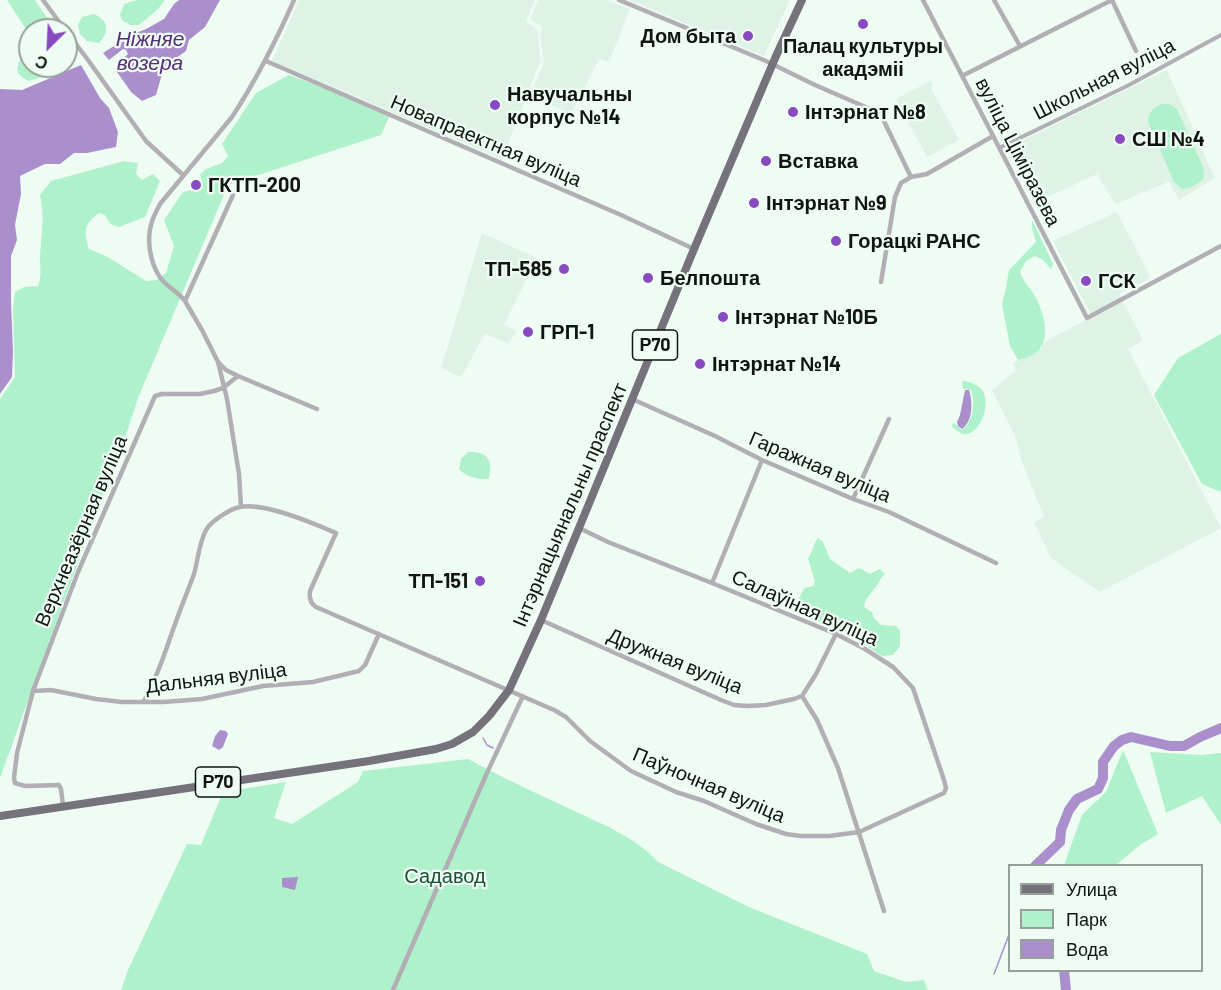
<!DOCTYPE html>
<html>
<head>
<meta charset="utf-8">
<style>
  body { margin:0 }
  #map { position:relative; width:1221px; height:990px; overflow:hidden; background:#effcf4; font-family:Barlow,sans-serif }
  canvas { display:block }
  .legend { position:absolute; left:1008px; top:864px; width:195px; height:108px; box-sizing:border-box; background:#effcf4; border:2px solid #96a09a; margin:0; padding:8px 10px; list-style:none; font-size:18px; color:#111512 }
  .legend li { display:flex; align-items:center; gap:12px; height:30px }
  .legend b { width:30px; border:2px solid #96a09a }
  .north { position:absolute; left:18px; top:18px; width:60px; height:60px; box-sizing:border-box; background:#effcf4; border:2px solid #96a09a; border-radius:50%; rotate:204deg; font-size:16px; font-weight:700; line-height:24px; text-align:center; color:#111512 }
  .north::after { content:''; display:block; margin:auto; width:21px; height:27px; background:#874ac0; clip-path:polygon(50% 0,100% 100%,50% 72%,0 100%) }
</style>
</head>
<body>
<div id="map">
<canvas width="1221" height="990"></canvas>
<ul class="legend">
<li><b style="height:8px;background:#76727b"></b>Улица</li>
<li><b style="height:16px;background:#aef1cb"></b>Парк</li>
<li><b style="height:16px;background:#ab8fcc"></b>Вода</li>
</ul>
<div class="north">С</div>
</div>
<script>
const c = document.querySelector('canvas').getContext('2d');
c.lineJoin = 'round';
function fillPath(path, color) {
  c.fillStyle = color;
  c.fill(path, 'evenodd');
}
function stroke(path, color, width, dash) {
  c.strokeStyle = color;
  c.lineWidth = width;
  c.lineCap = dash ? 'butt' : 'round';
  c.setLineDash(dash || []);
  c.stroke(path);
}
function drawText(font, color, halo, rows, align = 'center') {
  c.font = font + ' Barlow,sans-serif';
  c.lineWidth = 4.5;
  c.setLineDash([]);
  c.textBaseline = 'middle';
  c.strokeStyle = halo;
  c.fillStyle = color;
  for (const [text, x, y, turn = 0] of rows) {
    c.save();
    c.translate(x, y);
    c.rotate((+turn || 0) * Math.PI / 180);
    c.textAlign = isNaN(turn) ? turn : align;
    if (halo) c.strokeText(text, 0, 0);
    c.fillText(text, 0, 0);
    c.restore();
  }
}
fillPath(new Path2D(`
  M299,0H535L526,22L538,30L540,62L502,159L272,61Z
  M538,0H607L630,9L609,62L599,59L571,114L529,95L544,63L540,35L542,27L530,19Z
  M629,0H790L764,56Z
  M1167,70L1215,178L1179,200L1169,182L1115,204L1097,174L1039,201L1009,147Z
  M930,81L933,86L931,88L959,140L927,157L896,99Z
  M1117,212L1151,278L1119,294L1143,340L1128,349L1221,528L1100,592L1051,558L1034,522L1044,517L1021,460L1015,436L992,390L1016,371L1013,363L1042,348L1040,344L1092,317L1053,241Z
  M482,233L537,258L504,325L516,331L509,344L485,334L461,377L441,368Z
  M820,466L846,477L844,482L818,471Z`), '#def3e6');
fillPath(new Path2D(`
  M7,0H35L55,30H30V35Z
  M137,0H165L158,9L139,25H130L122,20L120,15L124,4Z
  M94,14C109,21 110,31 99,43L87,41L80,34L78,25L82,17Z
  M30,42V66H62L51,74L29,81C5,70 25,59 30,42Z
  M289,75L391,113L381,135L228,185L138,398L128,429L94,518L0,778V399L15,377L13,308L15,292L24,287L38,286C42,275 40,269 40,258C41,235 45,218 40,195L51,181L124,161L138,163L136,174L142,180L153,174L160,181L145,217L119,227L110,224L105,215L99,213C83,225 84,231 89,249L108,257L146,281L157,280L166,273L174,246L164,220L183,192L197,189L202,181L200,174L206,169L222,163L228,156L222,144L256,93Z
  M1162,104H1169L1177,109L1204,169L1203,180L1190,188L1182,189L1174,182L1148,122C1149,111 1153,108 1162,104Z
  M1032,220L1053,264L1051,269L1043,260L1035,256L1026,261L1020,272C1023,281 1030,288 1035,296C1043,311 1051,335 1039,350C1034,356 1025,358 1018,360L1010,346L1002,304L1006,288L1009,270L1036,242L1032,227Z
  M1221,334V492L1202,484L1154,395L1178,358Z
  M962,381C968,381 971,383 976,385C997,395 980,438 963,434C959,433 954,428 951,426L954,423L962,430C974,421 975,403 971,390L963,389Z
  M468,452C488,451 493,460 489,478C480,481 465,476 459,469L461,459Z
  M818,538L823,542L830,559L850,573L859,568L870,574L880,569L885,574C880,578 879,583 875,588C870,595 865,598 864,607L872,612L874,618L881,625L896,626L900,631V646L893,655L882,656L866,645L869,638L865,632L859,634L853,631L847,633L796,613V605L804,588L813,586L815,582L808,558C813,552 813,544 818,538Z
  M1123,750L1158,834L1140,845L1116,865H1064L1082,815L1106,792Z
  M1150,752L1202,755L1221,753V825L1202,796L1166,813Z
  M468,759C501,777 534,792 568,808C599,823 635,836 658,862L751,908L867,954L874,971L906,982L924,980L928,990H121L128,970L187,844L201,845L223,792L286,782L274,818L292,824L358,782L363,771Z`), '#aef1cb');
fillPath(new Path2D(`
  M179,0H220L205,27L189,40L186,51L164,67L156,95L142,101L131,92L115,69L119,62L128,54L126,50L123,49L109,60L103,53L131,35L146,29L164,19L174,4Z
  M81,65L100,98L109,108L118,132L116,147L87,153H74L60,164H45L20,176L21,194L15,225L17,240L11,256V301L13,351L12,377L0,394V89L22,90Z
  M965,390H969C973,403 973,421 962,429L958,426L957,422L960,415Z
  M220,730L226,731L228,734L223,747L219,750L212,746L215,736Z
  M298,877L295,890L282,887V878Z`), '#ab8fcc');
stroke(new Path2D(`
  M483,738L487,745L493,748
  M994,974L1010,932`), '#ab8fcc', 1.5);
stroke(new Path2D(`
  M1035,866L1060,842L1061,830L1069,810L1077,799L1098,789L1103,778V762L1114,746L1122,740L1131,737L1170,746H1184L1200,737L1221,728
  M1064,970L1066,990`), '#ab8fcc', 10);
stroke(new Path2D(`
  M999,148L1129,85L1221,35`), '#b1aeb4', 4);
stroke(new Path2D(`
  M43,0L65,30
  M619,0L766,61L815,85L877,112L881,115L911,177
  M923,0L1087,318L1221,246
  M994,0L1020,46
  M1112,0L1136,51
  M66,31L88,60L146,141L183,175
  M266,61L621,215L694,249
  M962,76L1112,0
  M233,195L185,301L202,330L218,362L227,399L239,474L241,507
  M881,282L895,197L901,183L911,177L927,174L993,136
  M185,301C180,294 171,289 164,282C152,270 147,246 150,230C151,220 156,212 160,204L232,117C256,80 276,41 294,0
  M218,362L226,370L238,376
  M632,399L715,436L762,460L853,499L889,512L996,563
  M853,499L889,419
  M712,583L762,460
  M541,620L721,700L734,705L747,706L766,705L794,699L802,696L816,674L836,634
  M33,691L51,690L96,699L122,702H164L202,699L263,686L313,682L359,671L365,665L379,634
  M802,696L817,720L838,768L884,911
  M144,701C159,675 167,645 178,616C183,602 189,588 194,574C198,560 199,543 206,530C211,521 230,509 240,507C264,502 313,523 336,533L310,591C309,598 310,603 316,607L554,710L566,717L590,741L631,771L676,792L704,801L756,824L786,834L801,836H829L859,832L944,793L946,788L944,780L913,688L893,667L865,649L836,634L712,583L608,542L579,528
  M63,806L61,789L59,785L25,786L15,783L14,778L17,753L33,691L78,572L155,396L162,394H200L214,391L223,388L238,376L317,409
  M393,990L486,775L523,696`), '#b1aeb4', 4.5);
stroke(new Path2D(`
  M0,816L369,761L436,749L452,744L473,732L489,716L509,690L541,620L694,249L776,56L802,0`), '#76727b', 8);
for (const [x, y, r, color] of [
  [863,24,6,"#874ac0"],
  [748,36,6,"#874ac0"],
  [495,105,6,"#874ac0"],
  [793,112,6,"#874ac0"],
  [1120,139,6,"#874ac0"],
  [766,161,6,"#874ac0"],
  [196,185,6,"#874ac0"],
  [754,203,6,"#874ac0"],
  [836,241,6,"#874ac0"],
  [564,269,6,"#874ac0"],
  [648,278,6,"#874ac0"],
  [1086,281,6,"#874ac0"],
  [723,317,6,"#874ac0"],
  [528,332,6,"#874ac0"],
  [700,364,6,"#874ac0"],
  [480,581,6,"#874ac0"]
]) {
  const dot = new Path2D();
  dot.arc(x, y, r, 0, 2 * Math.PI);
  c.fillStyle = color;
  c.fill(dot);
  stroke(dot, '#effcf4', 2);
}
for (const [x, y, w] of [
  [655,345,45],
  [218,782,45]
]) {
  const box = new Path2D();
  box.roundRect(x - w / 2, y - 15, w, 30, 4.5);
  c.fillStyle = '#effcf4';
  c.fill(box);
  stroke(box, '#111512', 1.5);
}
drawText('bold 18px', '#111512', null, [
  ["Р70",655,345],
  ["Р70",218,782]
]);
drawText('bold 20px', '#111512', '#effcf4', [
  ["Дом быта",736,36,"right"],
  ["Палац культуры",863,46,"center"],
  ["акадэміі",863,69,"center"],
  ["Навучальны",507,94],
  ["корпус №14",507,117],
  ["Інтэрнат №8",805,112],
  ["СШ №4",1132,139],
  ["Вставка",778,161],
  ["ГКТП-200",208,185],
  ["Інтэрнат №9",766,203],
  ["Горацкі РАНС",848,241],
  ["ТП-585",552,269,"right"],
  ["Белпошта",660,278],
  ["ГСК",1098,281],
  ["Інтэрнат №10Б",735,317],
  ["ГРП-1",540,332],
  ["Інтэрнат №14",712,364],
  ["ТП-151",468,581,"right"]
], 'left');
drawText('20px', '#111512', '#effcf4', [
  ["Школьная вуліца",1104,79,-27],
  ["Новапраектная вуліца",486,141,23],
  ["вуліца Ціміразева",1018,152,63],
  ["Гаражная вуліца",820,467,23],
  ["Інтэрнацыянальны праспект",570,505,-67],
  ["Верхнеазёрная вуліца",81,531,-67],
  ["Салаўіная вуліца",805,608,24],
  ["Дружная вуліца",675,661,22],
  ["Дальняя вуліца",216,678,-7],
  ["Паўночная вуліца",709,785,23]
]);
drawText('20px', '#1b5137', '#effcf4', [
  ["Садавод",445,876]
]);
drawText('italic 21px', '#532e77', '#effcf4', [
  ["Ніжняе",150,39],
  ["возера",150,63]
]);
</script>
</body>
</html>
